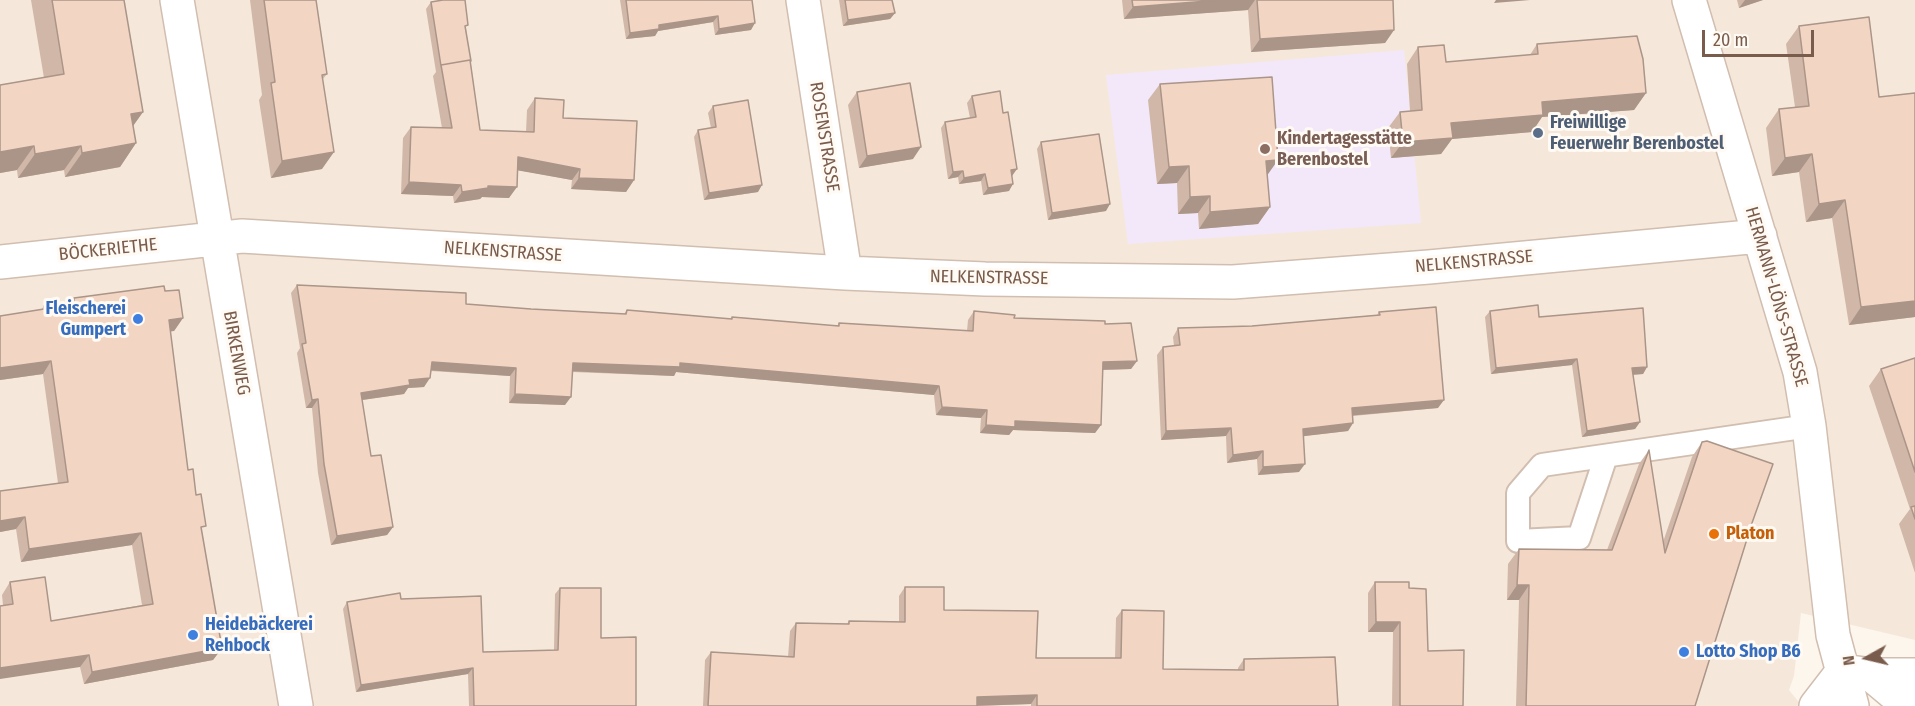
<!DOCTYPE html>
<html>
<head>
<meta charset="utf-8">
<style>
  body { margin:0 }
  #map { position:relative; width:1915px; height:706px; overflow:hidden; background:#fdf6ec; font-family:"Fira Sans Condensed",sans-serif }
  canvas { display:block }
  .north { position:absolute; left:1837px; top:628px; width:60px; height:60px; -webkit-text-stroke:4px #fffaf3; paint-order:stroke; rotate:262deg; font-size:16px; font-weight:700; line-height:24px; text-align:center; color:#7a5c4d }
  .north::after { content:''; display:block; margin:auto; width:21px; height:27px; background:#7a5c4d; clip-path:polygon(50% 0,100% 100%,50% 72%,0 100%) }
  .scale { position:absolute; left:1702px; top:30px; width:112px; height:27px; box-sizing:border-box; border:3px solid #7a5c4d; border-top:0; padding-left:8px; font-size:18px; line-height:21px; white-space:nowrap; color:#7a5c4d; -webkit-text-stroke:4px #fffaf3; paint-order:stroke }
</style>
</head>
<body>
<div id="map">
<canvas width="1915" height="706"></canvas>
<div class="north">N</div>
<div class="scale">20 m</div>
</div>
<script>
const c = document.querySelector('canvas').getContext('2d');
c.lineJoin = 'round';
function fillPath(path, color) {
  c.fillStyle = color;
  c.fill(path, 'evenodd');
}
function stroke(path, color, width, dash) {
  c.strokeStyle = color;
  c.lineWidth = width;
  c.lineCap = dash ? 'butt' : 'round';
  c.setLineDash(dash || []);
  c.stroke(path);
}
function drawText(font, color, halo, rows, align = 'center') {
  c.font = font + ' "Fira Sans Condensed",sans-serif';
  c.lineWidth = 6;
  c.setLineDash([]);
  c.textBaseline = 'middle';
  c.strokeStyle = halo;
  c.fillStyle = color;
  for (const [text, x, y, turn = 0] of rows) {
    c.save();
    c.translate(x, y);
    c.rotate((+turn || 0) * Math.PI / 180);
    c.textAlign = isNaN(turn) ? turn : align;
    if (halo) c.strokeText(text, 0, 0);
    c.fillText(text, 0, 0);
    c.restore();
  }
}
fillPath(new Path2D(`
  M0,0H1915V640L1801,613L1794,676L1789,690L1802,706H0Z`), '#f5e8da');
fillPath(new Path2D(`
  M1404,50L1421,223L1128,244L1106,75Z`), '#f3e8fa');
const service = new Path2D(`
  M1606,456L1579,538L1518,541V493L1542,465L1809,426`);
const minor = new Path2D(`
  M177,0L296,706
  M803,0L845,273
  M1689,0L1800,372L1809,426L1833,635L1852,706
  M0,262L242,236L845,273L985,279L1233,282L1429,267L1760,236
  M1843,671L1872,675L1909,706
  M1872,675H1915
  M1816,706L1843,671`);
stroke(service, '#d1beb0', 26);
stroke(minor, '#d1beb0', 36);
stroke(service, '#fff', 22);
stroke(minor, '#fff', 33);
fillPath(new Path2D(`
  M31,0H124L143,112L133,125L136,143L120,167L65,177L64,170L18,178L17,170L0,173V85L44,78Z
  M250,0H316L327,74L322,80V169L271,178L259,100L262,95Z
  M620,0H752L751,30L715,35L713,22L658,31L655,36L626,39Z
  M839,0H892L895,13L890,19L843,26Z
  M1122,0H1393L1394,30L1385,43L1251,52L1248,10L1124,19Z
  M1737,0H1763L1739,8Z
  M431,2L466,29L480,130L526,132L527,110L535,98L563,118L634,180L626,192L571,189L572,180L518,170L509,198L482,197L480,199L454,203L453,196L401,194L403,138L411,127L442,128L433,76L436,72L426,9Z
  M1799,26L1879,97L1915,317L1849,325L1832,218L1806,222L1799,172L1772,176L1766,128L1779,109L1795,107L1786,44Z
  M1537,44L1646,93L1634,110L1542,117L1532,132L1452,139L1441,154L1391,158L1388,128L1400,112L1410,111L1407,64L1418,47L1446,62L1530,55Z
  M1160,84L1267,176L1270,207L1258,224L1199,229L1198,213L1178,214L1177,183L1157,184L1148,100Z
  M857,92L913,159L859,168L848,105Z
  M972,96L1012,176L1009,191L983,195L981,181L959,184L958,177L948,179L941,128L945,122L970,118L967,103Z
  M713,106L758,192L704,200L694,137L698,130L711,128L708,113Z
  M1041,142L1106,211L1048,220L1037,149Z
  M297,285L466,304L531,309L624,314L627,310L730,319L732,317L837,326L839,323L967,331L968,320L974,311L1014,318L1105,324L1137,361L1131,369L1103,370L1101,425L1095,433L1013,430L1009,435L980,433L981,418L936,415L934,395L676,372L674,376L572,372L565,405L509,403L510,376L431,371L424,387L408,388L404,394L362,400L371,456L393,527L387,535L331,545L318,473L312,408H306L297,353L300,348L291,293Z
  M165,291L183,318L174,331H170L188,470L202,532L222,648L213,660L84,684L80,667L3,605L2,595L10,582L51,621L142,605L132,545L21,562L16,529L0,532L58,483L43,374L0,380V316L41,310L44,306L72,302L74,298Z
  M1490,311L1539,317L1647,367L1643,374L1633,375L1640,422L1635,429L1582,437L1572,365L1491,374L1485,317Z
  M1379,312L1438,408L1353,416V423L1348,431L1303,436L1299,472L1258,475L1257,459L1227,463L1226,436L1161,440L1157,355L1163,347L1174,346L1173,337L1178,328L1252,326L1377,315Z
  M1915,358V573L1899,524L1910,509L1869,386L1881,369Z
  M1702,442L1752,523L1695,706H1516L1519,600H1507L1508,564L1519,549L1607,550L1639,464L1649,450L1663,542L1692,457Z
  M1375,582L1409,588L1428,651L1463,706H1392L1393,632H1368V593Z
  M905,587L944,610L1036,658H1115L1116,618L1122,610L1163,669L1238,670V668L1244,659L1338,706H1031V704L977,706H703L705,660L711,652L788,657L790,631L796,623L847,624L849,621L899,622V596Z
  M560,588L601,638L636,706H469L468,674L356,692L343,609L347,602L401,599L483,652L554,650L555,594Z`), '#d1b7a8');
fillPath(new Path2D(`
  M1220,0H1255L1248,10L1124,19L1133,7Z
  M1496,0H1530L1494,3Z
  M1745,0H1763L1739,8Z
  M895,13L890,19L843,26L848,20Z
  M718,16L713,22L658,31L655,36L626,39L630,33L659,25Z
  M755,23L751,30L715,35L719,29Z
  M1394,30L1385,43L1251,52L1260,39Z
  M1646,93L1634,110L1542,117L1532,132L1452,139L1441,154L1391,158L1403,142L1451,123L1542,102Z
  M143,112L126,136L131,114Z
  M136,143L120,167L65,177L82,153Z
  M34,146L17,170L0,173V152Z
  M81,146L64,170L18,178L35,154Z
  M921,147L913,159L859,168L867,156Z
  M334,152L322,169L271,178L282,161Z
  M1812,154L1799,172L1772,176L1785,158Z
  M518,157L580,169L572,180L510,169Z
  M1278,160L1266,177V161Z
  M1189,166L1177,183L1157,184L1169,167Z
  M1017,169L1012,176L1011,170Z
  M963,171L958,177L948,179L953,172Z
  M985,174L981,181L959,184L964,178Z
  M579,178L634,180L626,192L571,189Z
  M409,182L461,185L453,196L401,194Z
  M1013,184L1009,191L983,195L988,188Z
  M762,185L758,192L704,200L709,193Z
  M488,186L517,187L509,198L482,197L480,199L454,203L462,192Z
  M1210,196L1198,213L1178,214L1190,197Z
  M1845,200L1832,218L1806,222L1819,204Z
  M1110,204L1106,211L1048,220L1052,213Z
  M1270,207L1258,224L1199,229L1210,212Z
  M1915,301V317L1849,325L1861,307Z
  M183,318L174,331L160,333L169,320Z
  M1577,359L1572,365L1491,374L1496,368Z
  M51,361L43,374L0,380V368Z
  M1137,361L1131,369L1097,370L1103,362Z
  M432,362L516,368L510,376L426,370Z
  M573,363H680L939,386L934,395L676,372L674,376L567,371Z
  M1647,367L1643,374L1628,375L1632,368Z
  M430,378L424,387L408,388L404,394L355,401L361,393L409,380Z
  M515,394L571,397L565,405L509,403Z
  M318,399L312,408H306L312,400Z
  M1444,400L1438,408L1346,416L1352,408Z
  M942,407L987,410L981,418L936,415Z
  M1015,421L1101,425L1095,433L1013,430L1009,435L980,433L986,425Z
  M1640,422L1635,429L1582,437L1587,431Z
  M1353,423L1348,431L1297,437L1303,429Z
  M1231,428L1226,436L1161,440L1166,431Z
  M1263,451L1257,459L1227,463L1233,455Z
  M1305,464L1299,472L1258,475L1263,467Z
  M25,517L16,529L0,532V521Z
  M393,527L387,535L331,545L337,536Z
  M141,533L132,545L21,562L29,549Z
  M1517,585H1529L1519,600H1507Z
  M1376,622H1400L1393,632H1368Z
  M222,648L213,660L84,684L92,672Z
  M89,655L80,667L0,679V668Z
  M473,668L468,674L356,692L361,685Z
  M1037,695L1031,704L971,706L977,697Z`), '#aa9588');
const building = new Path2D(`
  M52,0H124L143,112L131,114L136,143L82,153L81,146L35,154L34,146L0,152V85L64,74Z
  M264,0H316L327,74L322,75L334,152L282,161L271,83L275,82Z
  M443,0H465L468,25L465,26L471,61L470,60L441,65V66L431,2Z
  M626,0H752L755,23L719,29L718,16L659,25V29L630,33Z
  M845,0H892L895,13L848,20Z
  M1132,0H1220L1133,7Z
  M1257,0H1393L1394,30L1260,39Z
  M1869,17L1879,97L1915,93V301L1861,307L1845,200L1819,204L1812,154L1785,158L1779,109L1809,106L1799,26Z
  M1637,36L1643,59L1646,93L1542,102L1543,115L1451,123L1453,138L1403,142L1400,112L1422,110L1418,47L1444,45L1446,62L1538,54L1537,44Z
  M470,60L480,130L534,132L535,98L564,100L563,118L637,121L634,180L579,178L580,169L518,157L517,187L488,186V188L462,192L461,185L409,182L411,127L452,128L441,65Z
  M1272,77L1278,160L1266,161L1270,207L1210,212V196L1190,197L1189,166L1169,167L1160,84Z
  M910,83L921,147L867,156L857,92Z
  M1000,91L1003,113L1008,112L1017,169L1011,170L1013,184L988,188L985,174L964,178L963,171L953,172L945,122L976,117L972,96Z
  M748,100L762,185L709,193L698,130L716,127L713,106Z
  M1099,134L1110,204L1052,213L1041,142Z
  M297,285L466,293V304L531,309L626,314L627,310L732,319V317L839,326V323L973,331L974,311L1015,315L1014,318L1105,321V324L1131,323L1137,361L1103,362L1101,425L1015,421V427L986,425L987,410L942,407L939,386L680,363V367L573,363L571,397L515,394L516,368L432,362L430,378L409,380L410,385L361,393L371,456L381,455L393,527L337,536L324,464L318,399L312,400L302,344L306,343Z
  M164,286L165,291L179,290L183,318L169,320L188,470L193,469L196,495L201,494L206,526L201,527L222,648L92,672L89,655L0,668V606L13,604L10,582L45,577L51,621L153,604L141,533L29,549L25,517L0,521V491L68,482L51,361L0,368V316L44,309V306L74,301V298Z
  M1538,305L1539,317L1643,308L1647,367L1632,368L1640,422L1587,431L1577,359L1496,368L1490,311Z
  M1436,307L1444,400L1352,408L1353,423L1303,429L1305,464L1263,467V451L1233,455L1231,428L1166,431L1163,347L1180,345L1178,328L1252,326L1380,315L1379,312Z
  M1915,358V472L1881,369Z
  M1707,441L1773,464L1752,523L1695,706H1526L1529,585H1517L1519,549L1612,550L1649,450L1665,553L1702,442Z
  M1915,506V519L1911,507Z
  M1375,582H1409V588L1426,589L1428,651L1464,650L1463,706H1400V622H1376Z
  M905,587H944V610L1038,611L1036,658H1121L1122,610L1164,611L1163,669L1244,670V659L1335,657L1338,706H1037V695L977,697V706H708L711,652L794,657L796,623L849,624V621L905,622Z
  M560,588H601V638L636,637V706H474L473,668L361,685L347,602L400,593L401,599L481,596L483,652L558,650Z`);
fillPath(building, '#f3d5c3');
stroke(building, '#aa9588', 1.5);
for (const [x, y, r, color] of [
  [1538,133,6,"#5c6f8a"],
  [1265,149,6,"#8d6e63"],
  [138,319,6,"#3f7fe0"],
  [1714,534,6,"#e8710a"],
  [193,635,6,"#3f7fe0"],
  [1684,652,6,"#3f7fe0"]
]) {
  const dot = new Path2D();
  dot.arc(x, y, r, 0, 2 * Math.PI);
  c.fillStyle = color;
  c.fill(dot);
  stroke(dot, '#fffaf3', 2);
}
drawText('bold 18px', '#4e5e75', '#fffaf3', [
  ["Freiwillige",1550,123],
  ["Feuerwehr Berenbostel",1550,144]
], 'left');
drawText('18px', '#7a5c4d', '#fffaf3', [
  ["ROSENSTRASSE",824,137,81],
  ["BÖCKERIETHE",108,250,-6],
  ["NELKENSTRASSE",503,252,4],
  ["NELKENSTRASSE",1474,262,-5],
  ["NELKENSTRASSE",989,278,1],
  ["HERMANN-LÖNS-STRASSE",1776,297,74],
  ["BIRKENWEG",236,353,80]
]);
drawText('bold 18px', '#785e54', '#fffaf3', [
  ["Kindertagesstätte",1277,139],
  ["Berenbostel",1277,160]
], 'left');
drawText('bold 18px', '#366cbe', '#fffaf3', [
  ["Fleischerei",126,309,"right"],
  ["Gumpert",126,330,"right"],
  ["Heidebäckerei",205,625],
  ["Rehbock",205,646],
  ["Lotto Shop B6",1696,652]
], 'left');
drawText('bold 18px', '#c56008', '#fffaf3', [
  ["Platon",1726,534]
], 'left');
</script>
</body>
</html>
